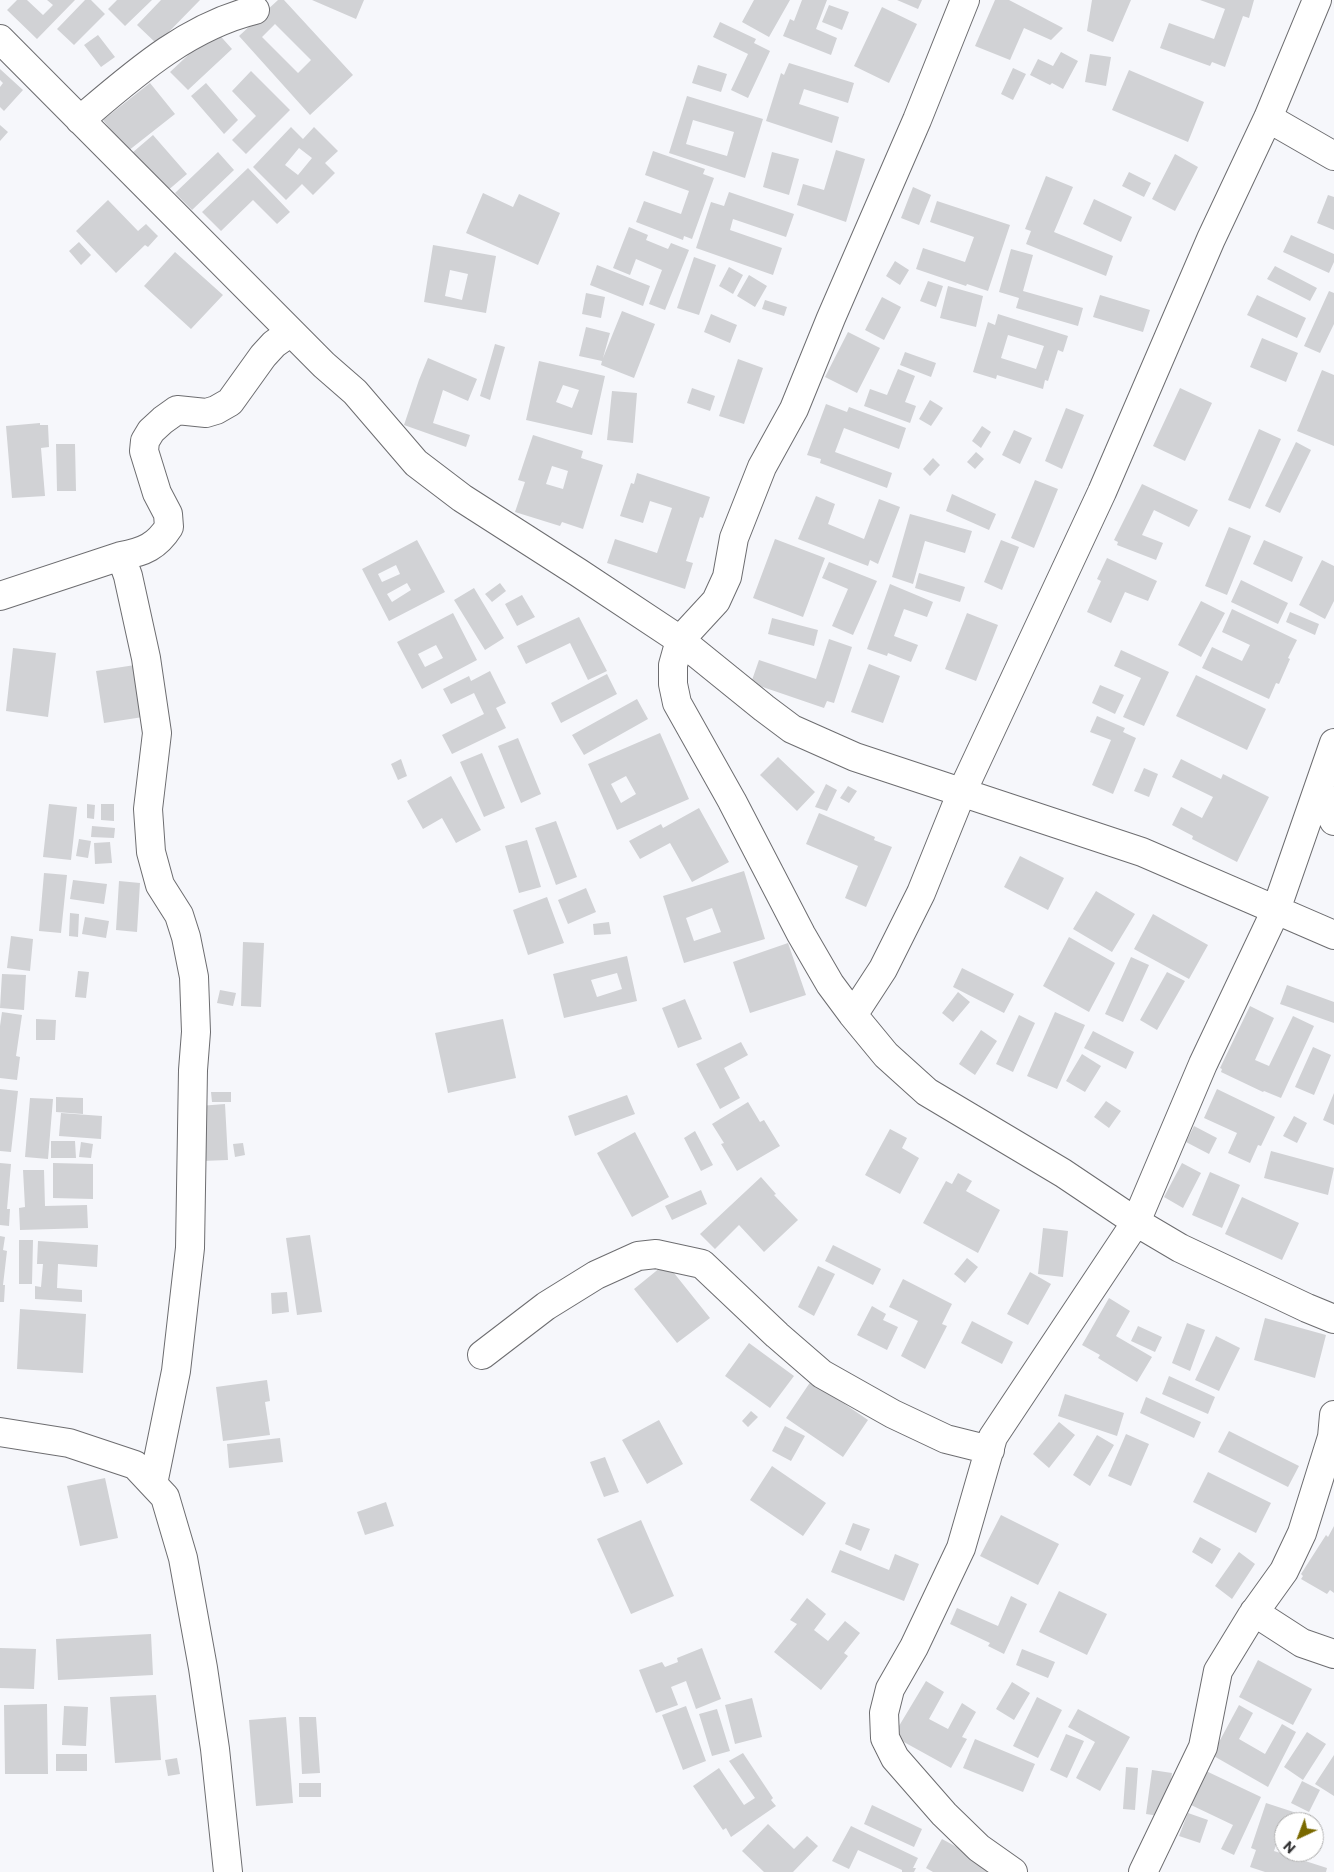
<!DOCTYPE html>
<html>
<head>
<meta charset="utf-8">
<style>
  body { margin:0 }
  #map { position:relative; width:1334px; height:1872px; overflow:hidden; background:#f6f7fb; font-family:Commissioner,sans-serif }
  canvas { display:block }
  .north { position:absolute; left:1274px; top:1812px; width:50px; height:50px; box-sizing:border-box; background:#fff; border:1px solid #adadad; border-radius:50%; rotate:223deg; font-size:14px; font-weight:700; line-height:20px; text-align:center; color:#323233 }
  .north::after { content:''; display:block; margin:auto; width:18px; height:22px; background:#7a6900; clip-path:polygon(50% 0,100% 100%,50% 72%,0 100%) }
</style>
</head>
<body>
<div id="map">
<canvas width="1334" height="1872"></canvas>
<div class="north">N</div>
</div>
<script>
const c = document.querySelector('canvas').getContext('2d');
c.lineJoin = 'round';
function fillPath(path, color) {
  c.fillStyle = color;
  c.fill(path, 'evenodd');
}
function stroke(path, color, width, dash) {
  c.strokeStyle = color;
  c.lineWidth = width;
  c.lineCap = dash ? 'butt' : 'round';
  c.setLineDash(dash || []);
  c.stroke(path);
}
fillPath(new Path2D(`
  M17,0H27L43,15L53,5L47,0H75L37,39L7,10Z
  M85,0H91L105,14L74,45L57,29Z
  M117,0H152L125,26L108,9Z
  M161,0H200L157,44L137,25Z
  M278,0H284L353,75L310,115L239,36ZM275,24L311,60L298,73L262,37Z
  M312,0H364L356,19Z
  M754,0H790L769,37L742,22Z
  M802,0H827L816,29L837,38L831,55L783,36L790,19L794,21Z
  M897,0H922L918,9Z
  M995,0H1009L1063,28L1051,40L1024,28L1010,60L975,46Z
  M1092,0H1131L1113,42L1087,31Z
  M1200,0H1254L1249,18L1243,16L1225,67L1212,62L1210,66L1160,48L1169,23L1214,39L1225,9Z
  M829,5L849,12L842,30L822,22Z
  M882,7L917,24L889,83L854,66Z
  M720,22L756,39L754,43L770,51L748,98L731,90L748,54L713,37Z
  M215,30L232,49L188,90L170,72Z
  M98,35L115,57L101,67L84,45Z
  M1061,52L1078,61L1063,89L1052,83L1050,85L1030,75L1038,59L1053,66Z
  M1090,54L1111,57L1106,86L1085,82Z
  M789,63L854,83L848,103L804,89L799,104L839,117L832,143L766,121L781,73L784,75Z
  M698,65L727,74L721,92L692,83Z
  M1013,68L1026,74L1013,100L1001,94Z
  M0,69L23,90L4,111L0,107V87L3,83L0,80Z
  M1129,70L1204,102L1188,142L1112,110Z
  M251,71L290,110L246,154L232,140L256,116L232,91Z
  M150,83L175,114L128,151L103,120Z
  M206,83L238,120L224,134L191,96Z
  M687,96L763,119L745,178L669,153ZM693,120L734,132L727,156L686,144Z
  M0,125L8,132L0,141Z
  M291,127L303,139L314,127L338,151L325,163L335,173L313,195L302,184L286,200L253,167ZM299,148L312,158L298,175L285,165Z
  M153,135L187,174L166,192L132,153Z
  M836,150L865,159L846,222L797,205L803,184L824,190Z
  M653,151L705,169L703,174L714,178L692,239L684,236L683,240L636,222L644,201L681,214L689,191L645,175Z
  M218,152L234,170L192,210L175,193Z
  M772,152L799,159L789,195L763,187Z
  M1175,154L1198,167L1175,211L1152,199Z
  M248,168L290,212L277,224L253,200L221,231L202,212Z
  M1129,172L1151,183L1144,197L1122,186Z
  M1046,176L1073,187L1054,232L1113,256L1106,276L1026,244L1031,231L1025,229Z
  M913,187L931,195L919,225L901,218Z
  M729,192L794,214L786,237L733,219L730,230L782,248L773,275L696,248L711,202L724,206Z
  M483,193L513,207L519,194L560,213L538,265L466,233Z
  M1328,195L1334,197V230L1317,223Z
  M1094,199L1132,217L1121,242L1083,224Z
  M108,200L138,231L146,224L158,236L148,247L145,245L116,273L76,231Z
  M937,201L1010,225L988,291L967,284L966,286L916,269L923,248L965,262L974,237L930,222Z
  M629,227L648,235L646,240L668,249L671,243L689,250L665,310L649,304L662,270L636,259L630,275L613,268Z
  M1291,235L1334,254V262L1329,273L1283,252Z
  M79,242L91,255L81,265L69,251Z
  M433,245L496,256L486,313L424,302ZM450,270L468,274L462,300L445,296Z
  M1011,249L1033,255L1023,291L1083,308L1078,326L1016,308L1019,298L999,292Z
  M175,252L223,295L191,329L144,286Z
  M694,257L716,265L699,315L677,308Z
  M895,261L909,270L900,285L886,276Z
  M597,265L650,286L643,306L590,285Z
  M1275,266L1317,288L1310,301L1267,279Z
  M729,267L743,275L733,294L719,286Z
  M749,275L767,286L755,307L737,296Z
  M928,281L943,286L936,307L920,301Z
  M948,286L983,296L976,327L940,318Z
  M1329,291L1334,293V324L1320,353L1304,346Z
  M586,293L605,297L601,318L582,314Z
  M1100,295L1150,310L1143,332L1093,317Z
  M1257,295L1306,318L1297,338L1247,315Z
  M882,297L901,307L884,340L865,330Z
  M765,300L787,307L784,316L762,309Z
  M622,311L655,324L634,378L601,365L602,361L579,356L586,327L610,333L603,358Z
  M711,314L737,325L730,343L704,332Z
  M998,314L1068,336L1063,352L1058,350L1048,381L1045,380L1043,389L997,375L996,379L973,372L988,322L995,325ZM1008,335L1044,346L1036,369L1001,358Z
  M848,332L880,348L857,393L825,377Z
  M1262,338L1298,353L1286,382L1250,367Z
  M495,344L505,347L490,400L480,396Z
  M905,352L936,363L931,377L900,365Z
  M428,358L477,379L468,401L443,390L433,423L470,435L466,447L404,425L419,380Z
  M738,359L763,368L744,424L719,416Z
  M539,361L605,376L592,435L526,420ZM563,385L579,390L572,408L556,402Z
  M898,369L915,376L905,402L916,406L910,423L864,406L870,389L887,395Z
  M1322,370L1334,375V446L1297,431Z
  M692,388L715,396L710,411L687,403Z
  M1180,388L1212,403L1185,461L1153,446Z
  M612,391L637,393L633,443L607,440Z
  M930,400L943,408L931,426L919,419Z
  M826,404L847,412L849,407L906,428L899,449L844,428L835,452L892,473L887,488L820,463L821,459L807,455Z
  M1066,408L1084,415L1062,469L1045,461Z
  M40,423V425H48L49,447L41,448L45,496L12,498L6,426Z
  M982,426L991,432L981,448L972,441Z
  M1259,429L1281,439L1250,509L1228,500Z
  M1014,430L1032,438L1020,464L1002,455Z
  M533,435L583,451L581,458L603,465L583,529L562,522L560,526L515,512L525,482L518,480ZM552,466L568,471L563,489L546,484Z
  M1296,442L1311,450L1280,513L1265,506Z
  M56,444H75L76,491H57Z
  M976,452L984,459L975,469L967,462Z
  M933,458L940,465L930,476L923,469Z
  M637,473L710,497L703,518L700,517L686,561L693,563L685,589L607,563L615,539L657,553L672,508L650,501L643,523L620,516L631,483L634,484Z
  M1035,480L1058,489L1034,548L1011,538Z
  M1142,484L1198,510L1189,527L1154,510L1142,535L1163,543L1156,560L1117,545L1118,542L1114,540Z
  M952,494L996,514L989,530L946,511Z
  M816,496L835,504L828,524L864,539L879,499L900,507L878,564L870,560L868,566L798,539Z
  M910,514L972,531L965,553L925,541L913,584L892,577Z
  M1229,527L1251,536L1227,595L1205,586Z
  M775,539L825,558L803,617L753,598Z
  M417,540L445,592L389,621L362,569ZM396,565L400,574L382,582L378,574ZM407,583L411,590L392,602L387,594Z
  M1001,540L1019,547L1002,590L984,582Z
  M1264,540L1303,557L1292,582L1253,564Z
  M1107,558L1157,581L1148,601L1125,592L1111,623L1087,612L1101,581L1097,579Z
  M1322,560L1334,566V601L1325,619L1299,605Z
  M829,562L877,581L853,635L832,626L848,589L822,578Z
  M919,573L965,587L960,602L915,588Z
  M1241,580L1288,603L1278,624L1231,602Z
  M500,583L506,591L492,602L485,594Z
  M890,584L933,602L927,617L904,609L894,636L918,645L911,662L888,653L887,656L867,649Z
  M474,588L504,638L485,650L454,600Z
  M522,595L535,617L517,626L505,604Z
  M1201,601L1225,613L1201,657L1178,645Z
  M1232,609L1297,640L1288,658L1290,659L1279,684L1276,683L1269,699L1202,668L1212,647L1242,661L1250,645L1222,632Z
  M1290,612L1319,624L1315,635L1286,622Z
  M453,613L477,660L422,689L397,642ZM436,645L443,658L425,667L418,654Z
  M967,613L998,625L976,681L945,669Z
  M579,617L607,671L588,680L570,643L526,664L517,646Z
  M772,618L818,630L814,646L768,634Z
  M829,639L852,647L834,703L827,701L824,708L751,683L759,660L816,679Z
  M13,648L56,653L48,717L6,711Z
  M1121,650L1169,672L1144,726L1123,717L1141,678L1114,666Z
  M869,664L900,676L883,723L851,712Z
  M135,665L143,717L104,723L96,671Z
  M490,671L506,703L496,708L506,728L452,754L442,735L484,714L474,693L451,704L443,689L469,676L471,681Z
  M607,674L617,694L561,723L551,703Z
  M1196,675L1266,709L1247,750L1176,716Z
  M1100,685L1124,695L1115,714L1092,703Z
  M637,699L648,719L584,755L572,735Z
  M1097,716L1125,728L1123,732L1136,738L1113,794L1092,785L1111,740L1090,732Z
  M660,733L689,799L617,830L588,764ZM626,776L636,794L621,803L611,784Z
  M518,738L541,794L521,803L498,746Z
  M482,753L505,808L484,817L460,762Z
  M778,757L815,792L797,811L760,775Z
  M401,759L407,776L398,780L391,764Z
  M1181,759L1221,779L1223,774L1269,797L1237,862L1192,839L1193,836L1172,825L1181,807L1202,818L1213,797L1172,777Z
  M1144,768L1158,774L1149,797L1134,791Z
  M451,776L481,830L456,843L442,818L423,829L407,801Z
  M826,784L837,790L827,811L815,807Z
  M848,786L857,791L849,803L840,798Z
  M49,804L77,807L71,860L43,857Z
  M87,804L95,805L94,819L87,818Z
  M101,804H114V821L101,820Z
  M699,808L729,862L692,882L670,843L640,859L629,841L661,824L663,828Z
  M819,813L875,837L874,840L892,847L866,907L845,898L858,866L806,844Z
  M556,821L577,877L556,885L535,828Z
  M92,826L115,828L114,838L91,837Z
  M79,839L91,841L88,858L76,856Z
  M527,840L541,887L519,893L505,846Z
  M110,842L112,863L95,864L94,843Z
  M1020,856L1064,878L1048,910L1004,887Z
  M744,871L765,939L684,963L663,896ZM712,908L721,932L694,941L686,918Z
  M44,873L67,875L61,933L39,931Z
  M73,880L107,884L104,904L70,899Z
  M119,881L140,883L137,932L116,930Z
  M586,888L596,912L568,924L558,900Z
  M1096,891L1135,914L1112,952L1073,929Z
  M547,897L564,943L528,955L513,910Z
  M70,913L79,914L78,937L69,936Z
  M1153,914L1208,945L1189,979L1134,949Z
  M85,917L109,921L106,938L82,934Z
  M609,922L611,934L594,935L593,924Z
  M11,936L33,939L30,971L7,968Z
  M1069,937L1115,963L1089,1012L1043,986Z
  M243,942L264,943L261,1007L241,1006Z
  M788,943L806,995L750,1013L733,962Z
  M627,956L637,1001L564,1018L553,974ZM617,973L622,989L597,997L591,980Z
  M1131,957L1149,965L1123,1022L1105,1014Z
  M962,968L1014,994L1004,1013L953,987Z
  M78,971L89,972L86,998L75,997Z
  M1167,972L1185,981L1157,1030L1140,1020Z
  M2,974L26,975L24,1010L0,1008Z
  M1287,985L1334,1002V1023L1280,1004Z
  M220,990L236,993L233,1006L217,1003Z
  M958,992L970,1002L953,1022L942,1013Z
  M685,999L702,1039L678,1048L662,1008Z
  M1250,1006L1274,1018L1255,1060L1269,1066L1293,1016L1314,1026L1281,1098L1264,1091L1263,1092L1221,1072L1222,1069L1220,1068Z
  M2,1012L22,1015L16,1056L20,1057L17,1080L0,1078V1026Z
  M1055,1012L1085,1025L1057,1089L1027,1076Z
  M1019,1015L1035,1023L1013,1072L996,1064Z
  M36,1019L56,1020L55,1040H36Z
  M503,1019L516,1078L448,1093L435,1033Z
  M981,1030L997,1041L975,1075L959,1064Z
  M1093,1031L1134,1052L1126,1069L1084,1048Z
  M741,1042L748,1055L724,1068L740,1098L720,1109L696,1064Z
  M1313,1047L1331,1055L1314,1095L1295,1087Z
  M1082,1054L1101,1066L1085,1092L1066,1081Z
  M0,1089L18,1091L11,1152L0,1151Z
  M1217,1089L1275,1117L1261,1146L1258,1145L1250,1163L1228,1153L1237,1133L1204,1118Z
  M211,1092H231V1102H212Z
  M1334,1093V1125L1323,1120Z
  M627,1095L635,1114L575,1136L568,1116Z
  M56,1097L83,1098V1114L56,1112Z
  M30,1098L53,1099L48,1159L25,1157Z
  M1106,1101L1121,1111L1109,1128L1094,1117Z
  M748,1102L760,1122L764,1120L780,1146L737,1171L721,1144L724,1143L712,1124Z
  M225,1104L228,1160L202,1161L199,1106Z
  M61,1113L102,1116L101,1139L59,1136Z
  M1294,1116L1307,1123L1297,1143L1283,1136Z
  M1194,1126L1217,1138L1209,1154L1186,1142Z
  M890,1129L907,1138L902,1148L919,1158L900,1194L865,1175Z
  M695,1131L713,1165L701,1171L684,1138Z
  M635,1132L669,1197L632,1217L597,1153Z
  M51,1141H75L76,1158H51Z
  M81,1142L93,1144L91,1158L79,1157Z
  M243,1143L245,1155L235,1157L233,1144Z
  M1271,1151L1334,1168L1328,1195L1264,1178Z
  M0,1163L11,1164L7,1209H10L9,1226L0,1225Z
  M53,1163L93,1164V1199L53,1198Z
  M1182,1163L1201,1173L1183,1208L1164,1197Z
  M23,1170H44L45,1206L87,1205L88,1228L20,1230L19,1208L25,1207Z
  M1210,1172L1240,1185L1222,1228L1192,1215Z
  M958,1173L972,1181L966,1191L1000,1210L978,1253L923,1223L946,1181L952,1184Z
  M761,1177L776,1194L774,1195L798,1220L764,1252L739,1225L715,1249L700,1234Z
  M701,1190L707,1204L672,1220L665,1206Z
  M1242,1197L1299,1223L1282,1260L1225,1234Z
  M1043,1228L1068,1231L1063,1277L1038,1274Z
  M310,1235L322,1312L297,1315L286,1238Z
  M0,1236L5,1237L3,1250L7,1251L3,1285H5L4,1302H0Z
  M19,1240H33L32,1284H19Z
  M38,1241L98,1245L97,1267L58,1264L57,1288L82,1290V1302L35,1299V1286L41,1287L43,1264H37Z
  M833,1245L881,1269L873,1285L825,1261Z
  M967,1258L978,1267L965,1283L954,1274Z
  M666,1263L710,1318L677,1343L634,1289Z
  M818,1266L835,1274L814,1316L798,1307Z
  M1030,1272L1051,1284L1028,1325L1007,1314Z
  M903,1279L952,1304L942,1324L947,1326L925,1369L901,1356L918,1321L889,1307Z
  M287,1292L289,1312L272,1314L271,1293Z
  M1109,1298L1130,1311L1116,1336L1152,1357L1137,1382L1098,1358L1100,1355L1082,1345Z
  M872,1306L886,1314L883,1320L898,1327L887,1350L857,1335Z
  M20,1309L86,1314L83,1373L17,1369Z
  M1265,1318L1326,1335L1315,1378L1254,1360Z
  M972,1321L1013,1342L1002,1364L961,1343Z
  M1187,1323L1205,1330L1190,1371L1172,1363Z
  M1138,1326L1162,1337L1155,1352L1131,1341Z
  M1216,1336L1240,1348L1219,1391L1195,1380Z
  M749,1343L794,1376L770,1408L725,1376Z
  M1169,1376L1215,1397L1208,1414L1162,1394Z
  M267,1380L270,1401L265,1402L270,1435L223,1441L216,1387Z
  M811,1381L868,1420L843,1457L786,1418Z
  M1065,1394L1124,1413L1117,1436L1058,1416Z
  M1146,1397L1201,1422L1194,1438L1140,1413Z
  M751,1411L758,1417L748,1427L742,1421Z
  M659,1420L683,1464L647,1484L622,1440Z
  M1059,1422L1075,1435L1049,1468L1033,1454Z
  M785,1426L805,1436L791,1461L772,1451Z
  M1229,1431L1299,1466L1288,1487L1218,1452Z
  M1126,1434L1149,1444L1131,1486L1108,1476Z
  M1097,1435L1114,1445L1090,1486L1073,1475Z
  M280,1438L283,1462L229,1468L227,1444Z
  M605,1457L619,1492L604,1497L590,1462Z
  M772,1466L826,1503L803,1536L750,1500Z
  M1208,1472L1271,1503L1256,1533L1193,1502Z
  M105,1478L118,1538L80,1546L67,1486Z
  M386,1502L394,1526L365,1535L357,1512Z
  M1001,1515L1059,1544L1038,1585L980,1556Z
  M641,1520L674,1596L631,1614L597,1539Z
  M853,1523L870,1529L861,1551L845,1544Z
  M1334,1526V1593L1330,1590L1327,1594L1301,1579L1303,1576L1301,1574L1326,1535L1328,1537Z
  M1200,1537L1221,1549L1212,1564L1192,1552Z
  M840,1550L889,1570L895,1554L919,1564L904,1601L831,1572Z
  M1239,1552L1255,1564L1232,1599L1215,1586Z
  M1059,1591L1107,1614L1087,1655L1039,1632Z
  M1011,1596L1027,1604L1004,1654L988,1646L990,1643L950,1624L957,1608L998,1626Z
  M807,1598L826,1614L814,1630L828,1641L845,1621L860,1633L844,1653L848,1656L821,1690L774,1652L797,1624L790,1620Z
  M151,1634L153,1675L58,1680L56,1639Z
  M0,1648L36,1649L34,1689L0,1688Z
  M702,1648L721,1699L696,1709L686,1681L671,1687L678,1705L656,1713L639,1670L662,1662L665,1667L678,1662L677,1658Z
  M1022,1649L1055,1662L1048,1678L1016,1665Z
  M1258,1660L1312,1689L1293,1725L1239,1697Z
  M926,1681L944,1692L929,1719L948,1729L962,1703L976,1712L962,1737L967,1739L951,1768L893,1736Z
  M1012,1682L1030,1693L1014,1720L996,1709Z
  M156,1695L161,1760L115,1763L110,1697Z
  M1037,1697L1062,1710L1038,1758L1013,1746Z
  M752,1698L762,1737L735,1744L725,1705Z
  M47,1704L48,1774H5L4,1705Z
  M1239,1705L1253,1713L1239,1739L1265,1754L1282,1724L1296,1732L1268,1787L1212,1755Z
  M64,1706L88,1707L86,1746L62,1745Z
  M686,1706L706,1761L683,1770L662,1715Z
  M717,1709L730,1751L712,1756L699,1714Z
  M1078,1709L1130,1737L1100,1791L1076,1778L1095,1742L1068,1727Z
  M286,1717L293,1803L256,1806L249,1720Z
  M299,1717H316L320,1773L302,1774Z
  M1307,1732L1326,1744L1303,1780L1284,1767Z
  M1066,1734L1084,1741L1067,1778L1050,1770Z
  M975,1739L1035,1764L1023,1792L963,1768Z
  M743,1753L773,1798L771,1800L776,1806L731,1837L726,1828L723,1830L693,1786L719,1768L744,1805L755,1798L729,1761Z
  M56,1754H87V1771H56Z
  M1334,1755V1796L1315,1784Z
  M177,1758L180,1774L168,1776L165,1760Z
  M1126,1767L1138,1768L1135,1810L1123,1809Z
  M1152,1770L1172,1773L1166,1817L1146,1814Z
  M1206,1771L1261,1797L1234,1855L1221,1849L1233,1825L1191,1805Z
  M1302,1781L1320,1790L1309,1812L1291,1803Z
  M299,1783H321V1797H299Z
  M1266,1803L1315,1819L1314,1822H1284V1838L1279,1836L1274,1851L1327,1868L1326,1872H1265L1250,1867L1256,1850L1251,1848Z
  M872,1805L922,1829L914,1847L864,1824Z
  M1188,1813L1208,1820L1200,1843L1179,1836Z
  M768,1824L794,1849L807,1836L818,1846L793,1872H764L742,1851Z
  M851,1826L918,1858L913,1868H916L914,1872H902V1870L858,1850L849,1869L832,1861Z
  M942,1839L1003,1872H933L926,1868Z`), '#d1d2d5');
const minor = new Path2D(`
  M965,0L917,120L831,318L794,409L762,467L734,538L727,577L716,601L680,640L673,665V684L677,703L732,801L801,934L830,984L853,1015L886,1055L927,1092L1063,1173L1136,1222L1180,1248L1307,1308L1334,1319
  M0,39L324,365L355,392L416,463L462,498L579,573L680,640L764,708L792,729L855,757L1142,852L1334,935
  M1268,118L1334,156
  M80,120C133,75 186,27 255,10
  M121,556L128,576L146,658L157,733L148,809L151,852L160,885L179,915L186,937L194,977L196,1032L193,1070L190,1248L176,1371L153,1484
  M0,596L121,556C144,552 157,546 169,527L168,514L157,493L144,451L145,441L151,431L163,420L177,410L206,413L216,410L230,402L263,356L274,344L291,332
  M1319,787L1334,821
  M853,1015L883,969L921,893L961,794L1102,492L1211,239L1268,118L1317,0
  M482,1355L546,1306L596,1275L638,1256L656,1254L702,1264L777,1335L822,1374L893,1414L946,1439L990,1450
  M0,1432L69,1443L135,1465L165,1497L183,1558L203,1668L215,1749L228,1872
  M1254,1612L1302,1643L1334,1654
  M1013,1872L979,1848L944,1814L895,1758L885,1738L884,1713L890,1689L914,1647L961,1548L993,1437L1136,1222L1203,1064L1276,910L1334,743
  M1143,1872L1203,1747L1218,1671L1251,1617L1284,1571L1302,1533L1332,1437L1334,1415`);
stroke(minor, '#6d6d70', 30);
stroke(minor, '#fff', 28);
</script>
</body>
</html>
